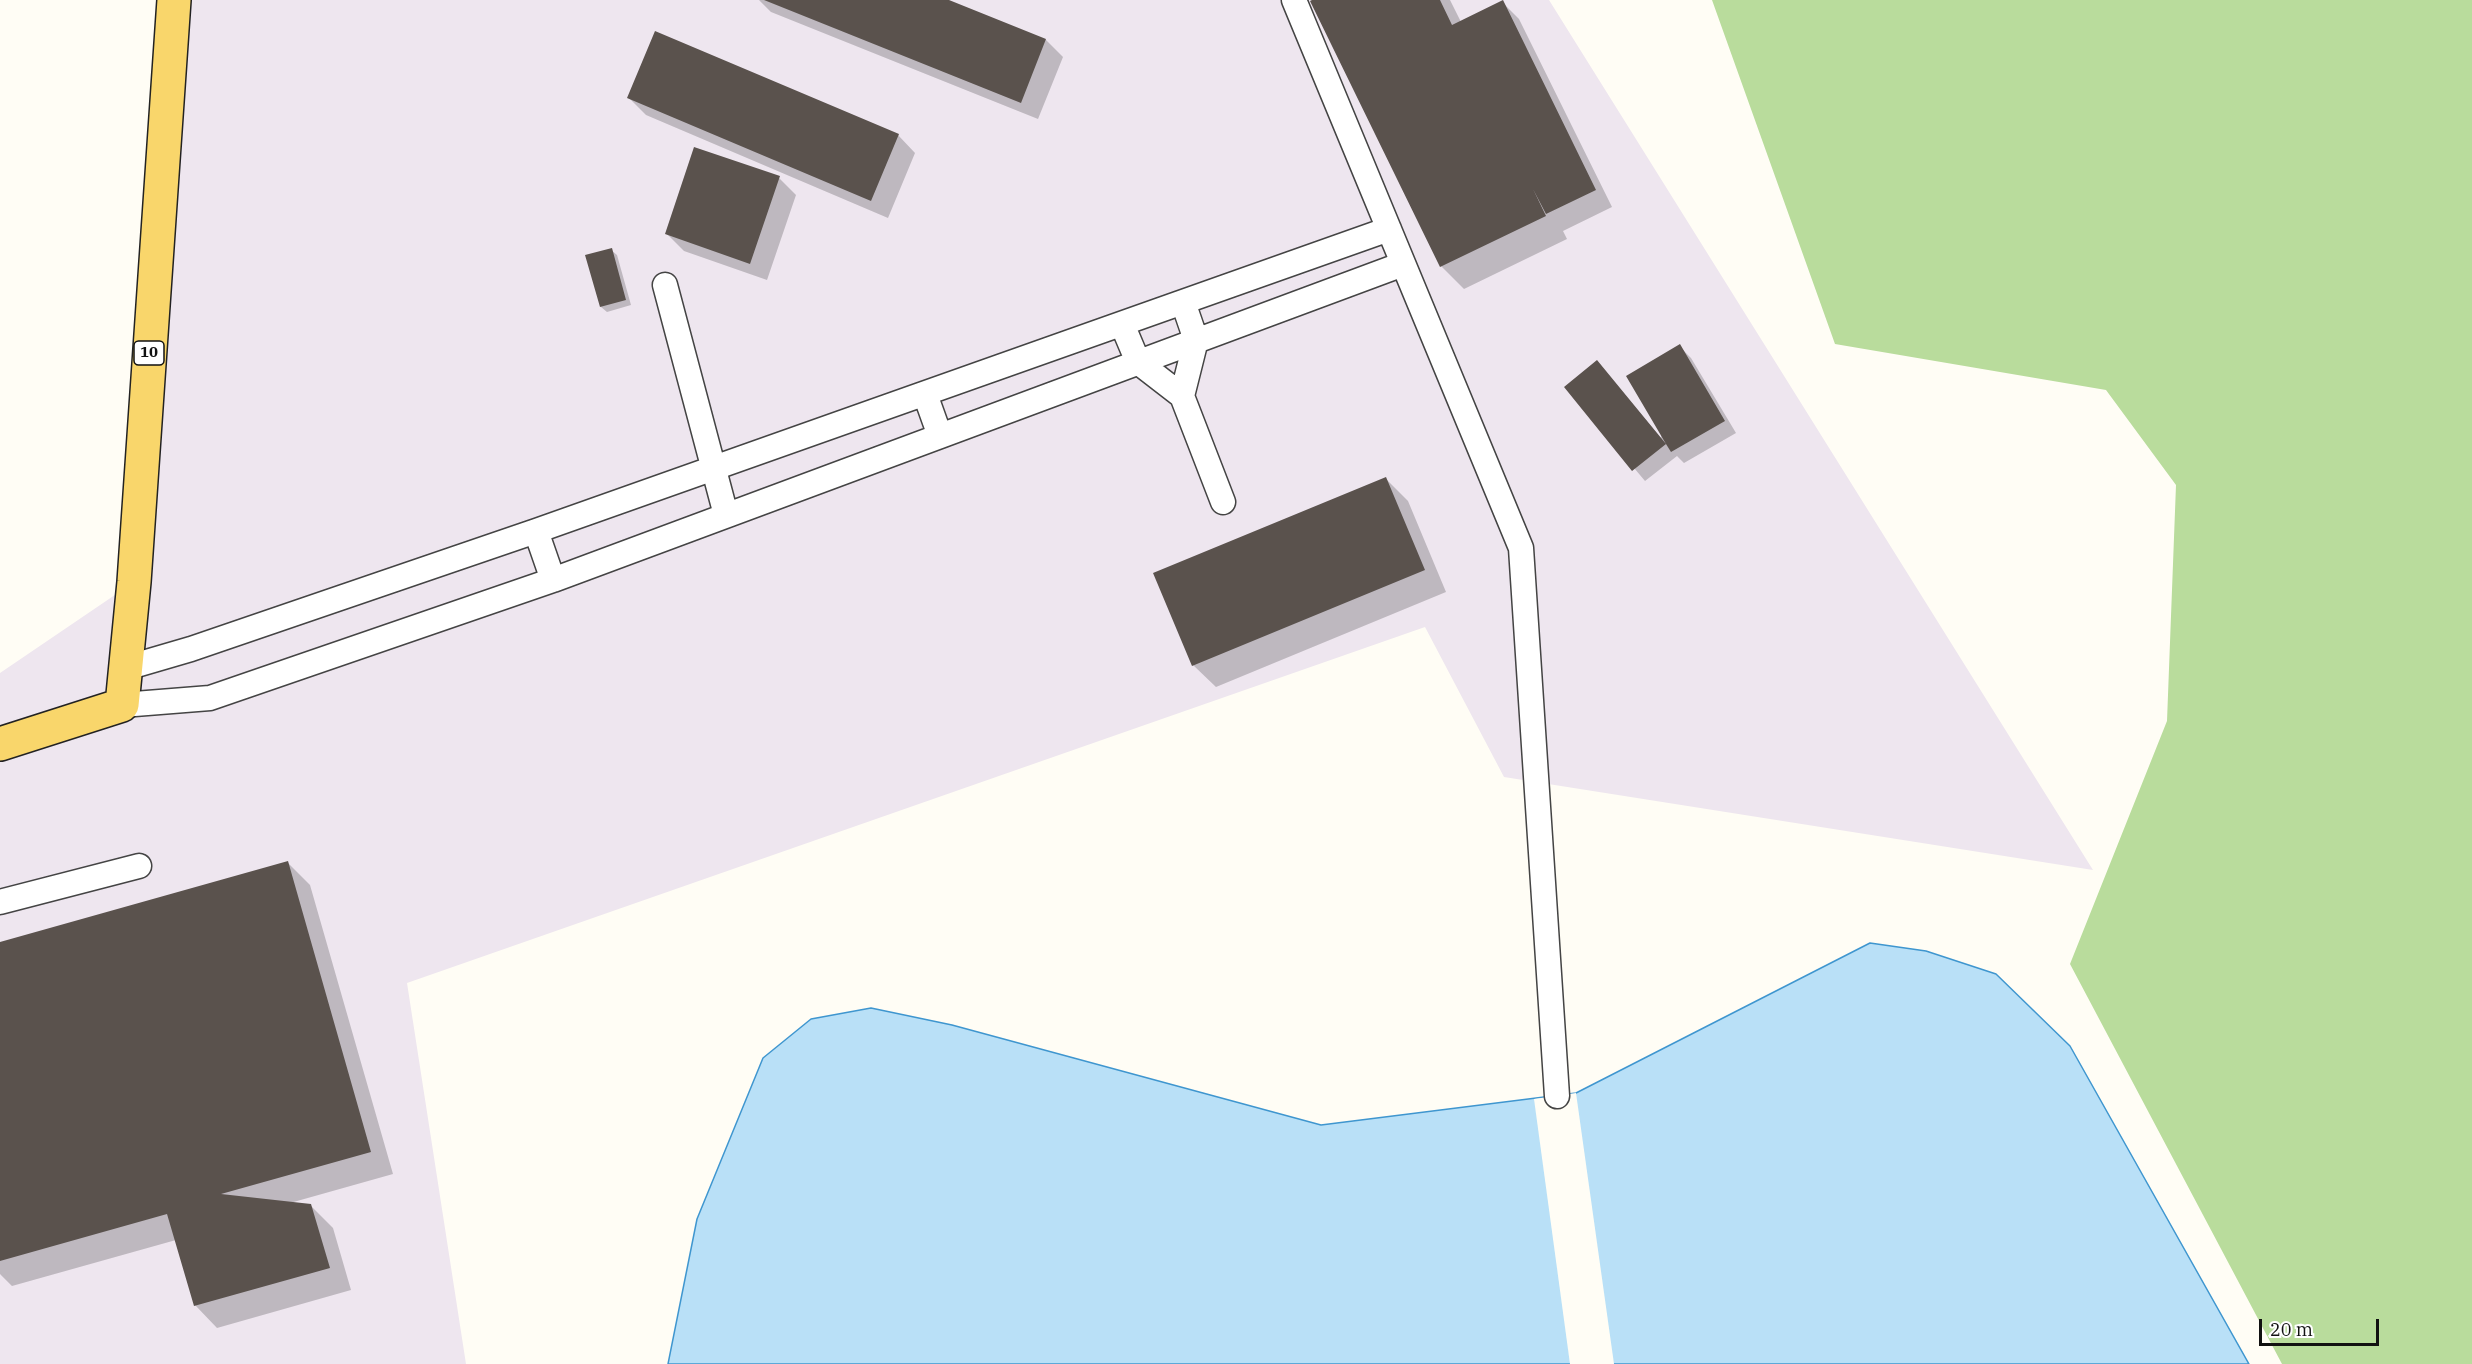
<!DOCTYPE html>
<html>
<head>
<meta charset="utf-8">
<style>
  body { margin:0 }
  #map { position:relative; width:2472px; height:1364px; overflow:hidden; background:#fffdf5; font-family:"IBM Plex Serif",serif }
  canvas { display:block }
  .scale { position:absolute; left:2259px; top:1319px; width:120px; height:27px; box-sizing:border-box; border:3px solid #111; border-top:0; padding-left:8px; font-size:18px; line-height:21px; white-space:nowrap; color:#111; -webkit-text-stroke:4px #fff; paint-order:stroke }
</style>
</head>
<body>
<div id="map">
<canvas width="2472" height="1364"></canvas>
<div class="scale">20 m</div>
</div>
<script>
const c = document.querySelector('canvas').getContext('2d');
c.lineJoin = 'round';
function fillPath(path, color) {
  c.fillStyle = color;
  c.fill(path, 'evenodd');
}
function stroke(path, color, width, dash) {
  c.strokeStyle = color;
  c.lineWidth = width;
  c.lineCap = dash ? 'butt' : 'round';
  c.setLineDash(dash || []);
  c.stroke(path);
}
function drawText(font, color, halo, rows, align = 'center') {
  c.font = font + ' "IBM Plex Serif",serif';
  c.lineWidth = 6;
  c.setLineDash([]);
  c.textBaseline = 'middle';
  c.strokeStyle = halo;
  c.fillStyle = color;
  for (const [text, x, y, turn = 0] of rows) {
    c.save();
    c.translate(x, y);
    c.rotate((+turn || 0) * Math.PI / 180);
    c.textAlign = isNaN(turn) ? turn : align;
    if (halo) c.strokeText(text, 0, 0);
    c.fillText(text, 0, 0);
    c.restore();
  }
}
fillPath(new Path2D(`
  M174,0H1549L2093,870L1504,777L1425,627L407,983L466,1364H0V673L134,582Z`), '#eee6ef');
fillPath(new Path2D(`
  M1712,0H2472V1364H2282L2070,964L2167,721L2176,485L2106,390L1835,344Z`), '#b9dc9c');
const water = new Path2D(`
  M1870,943L1926,951L1996,974L2070,1046L2249,1364H668L697,1219L763,1058L811,1019L871,1008L952,1025L1321,1125L1576,1093Z`);
fillPath(water, '#b9e0f7');
stroke(water, '#3f96cf', 1.5);
fillPath(new Path2D(`
  M1576,1093L1614,1364H1570L1534,1099Z`), '#fffdf5');
fillPath(new Path2D(`
  M759,0H945L1046,40L1063,57L1038,119L771,12Z
  M1316,0H1450L1461,22L1502,2L1519,19L1612,207L1563,231L1567,239L1464,289L1441,266Z
  M629,98L898,135L915,153L888,218L646,115Z
  M779,178L796,195L767,280L684,251L667,234Z
  M611,250L617,255L631,305L607,312L601,307Z
  M1679,346L1691,358L1736,433L1684,463L1677,456L1645,481L1566,387L1597,362L1661,438Z
  M1386,479L1408,501L1446,592L1216,687L1193,665Z
  M288,863L310,885L393,1174L290,1203L310,1205L333,1228L351,1290L217,1328L195,1305L176,1240L12,1286L0,1274V943Z`), '#0003');
fillPath(new Path2D(`
  M764,0H949L1046,39L1021,103Z
  M1312,0H1440L1452,25L1503,0L1596,190L1546,214L1533,189L1546,216L1440,267L1310,1Z
  M655,31L899,134L871,201L627,98Z
  M694,147L780,176L750,264L665,234Z
  M612,248L626,300L600,307L585,255Z
  M1680,344L1725,421L1671,452L1666,444L1632,471L1564,387L1597,360L1666,444L1626,376Z
  M1386,477L1425,570L1192,666L1153,573Z
  M288,861L371,1152L221,1194L311,1204L330,1268L194,1306L167,1214L0,1261V942Z`), '#5a524d');
const service = new Path2D(`
  M1294,0L1521,548L1557,1096
  M665,285L726,515
  M1122,324L1138,362L1182,396L1223,502
  M925,394L940,436
  M1182,396L1196,340L1183,302
  M536,531L553,580
  M126,668L191,649L536,531L1389,229
  M122,705L210,698L553,580L1403,264
  M0,902L139,866`);
const primary = new Path2D(`
  M0,744L122,705L134,582L174,0`);
stroke(service, '#444', 27);
stroke(primary, '#222', 36);
stroke(service, '#fff', 24);
stroke(primary, '#f9d66b', 33);
for (const [x, y, w] of [
  [149,353,30]
]) {
  const box = new Path2D();
  box.roundRect(x - w / 2, y - 12, w, 24, 4.5);
  c.fillStyle = '#fff';
  c.fill(box);
  stroke(box, '#111', 1.5);
}
drawText('bold 15px', '#111', null, [
  ["10",149,353]
]);
</script>
</body>
</html>
